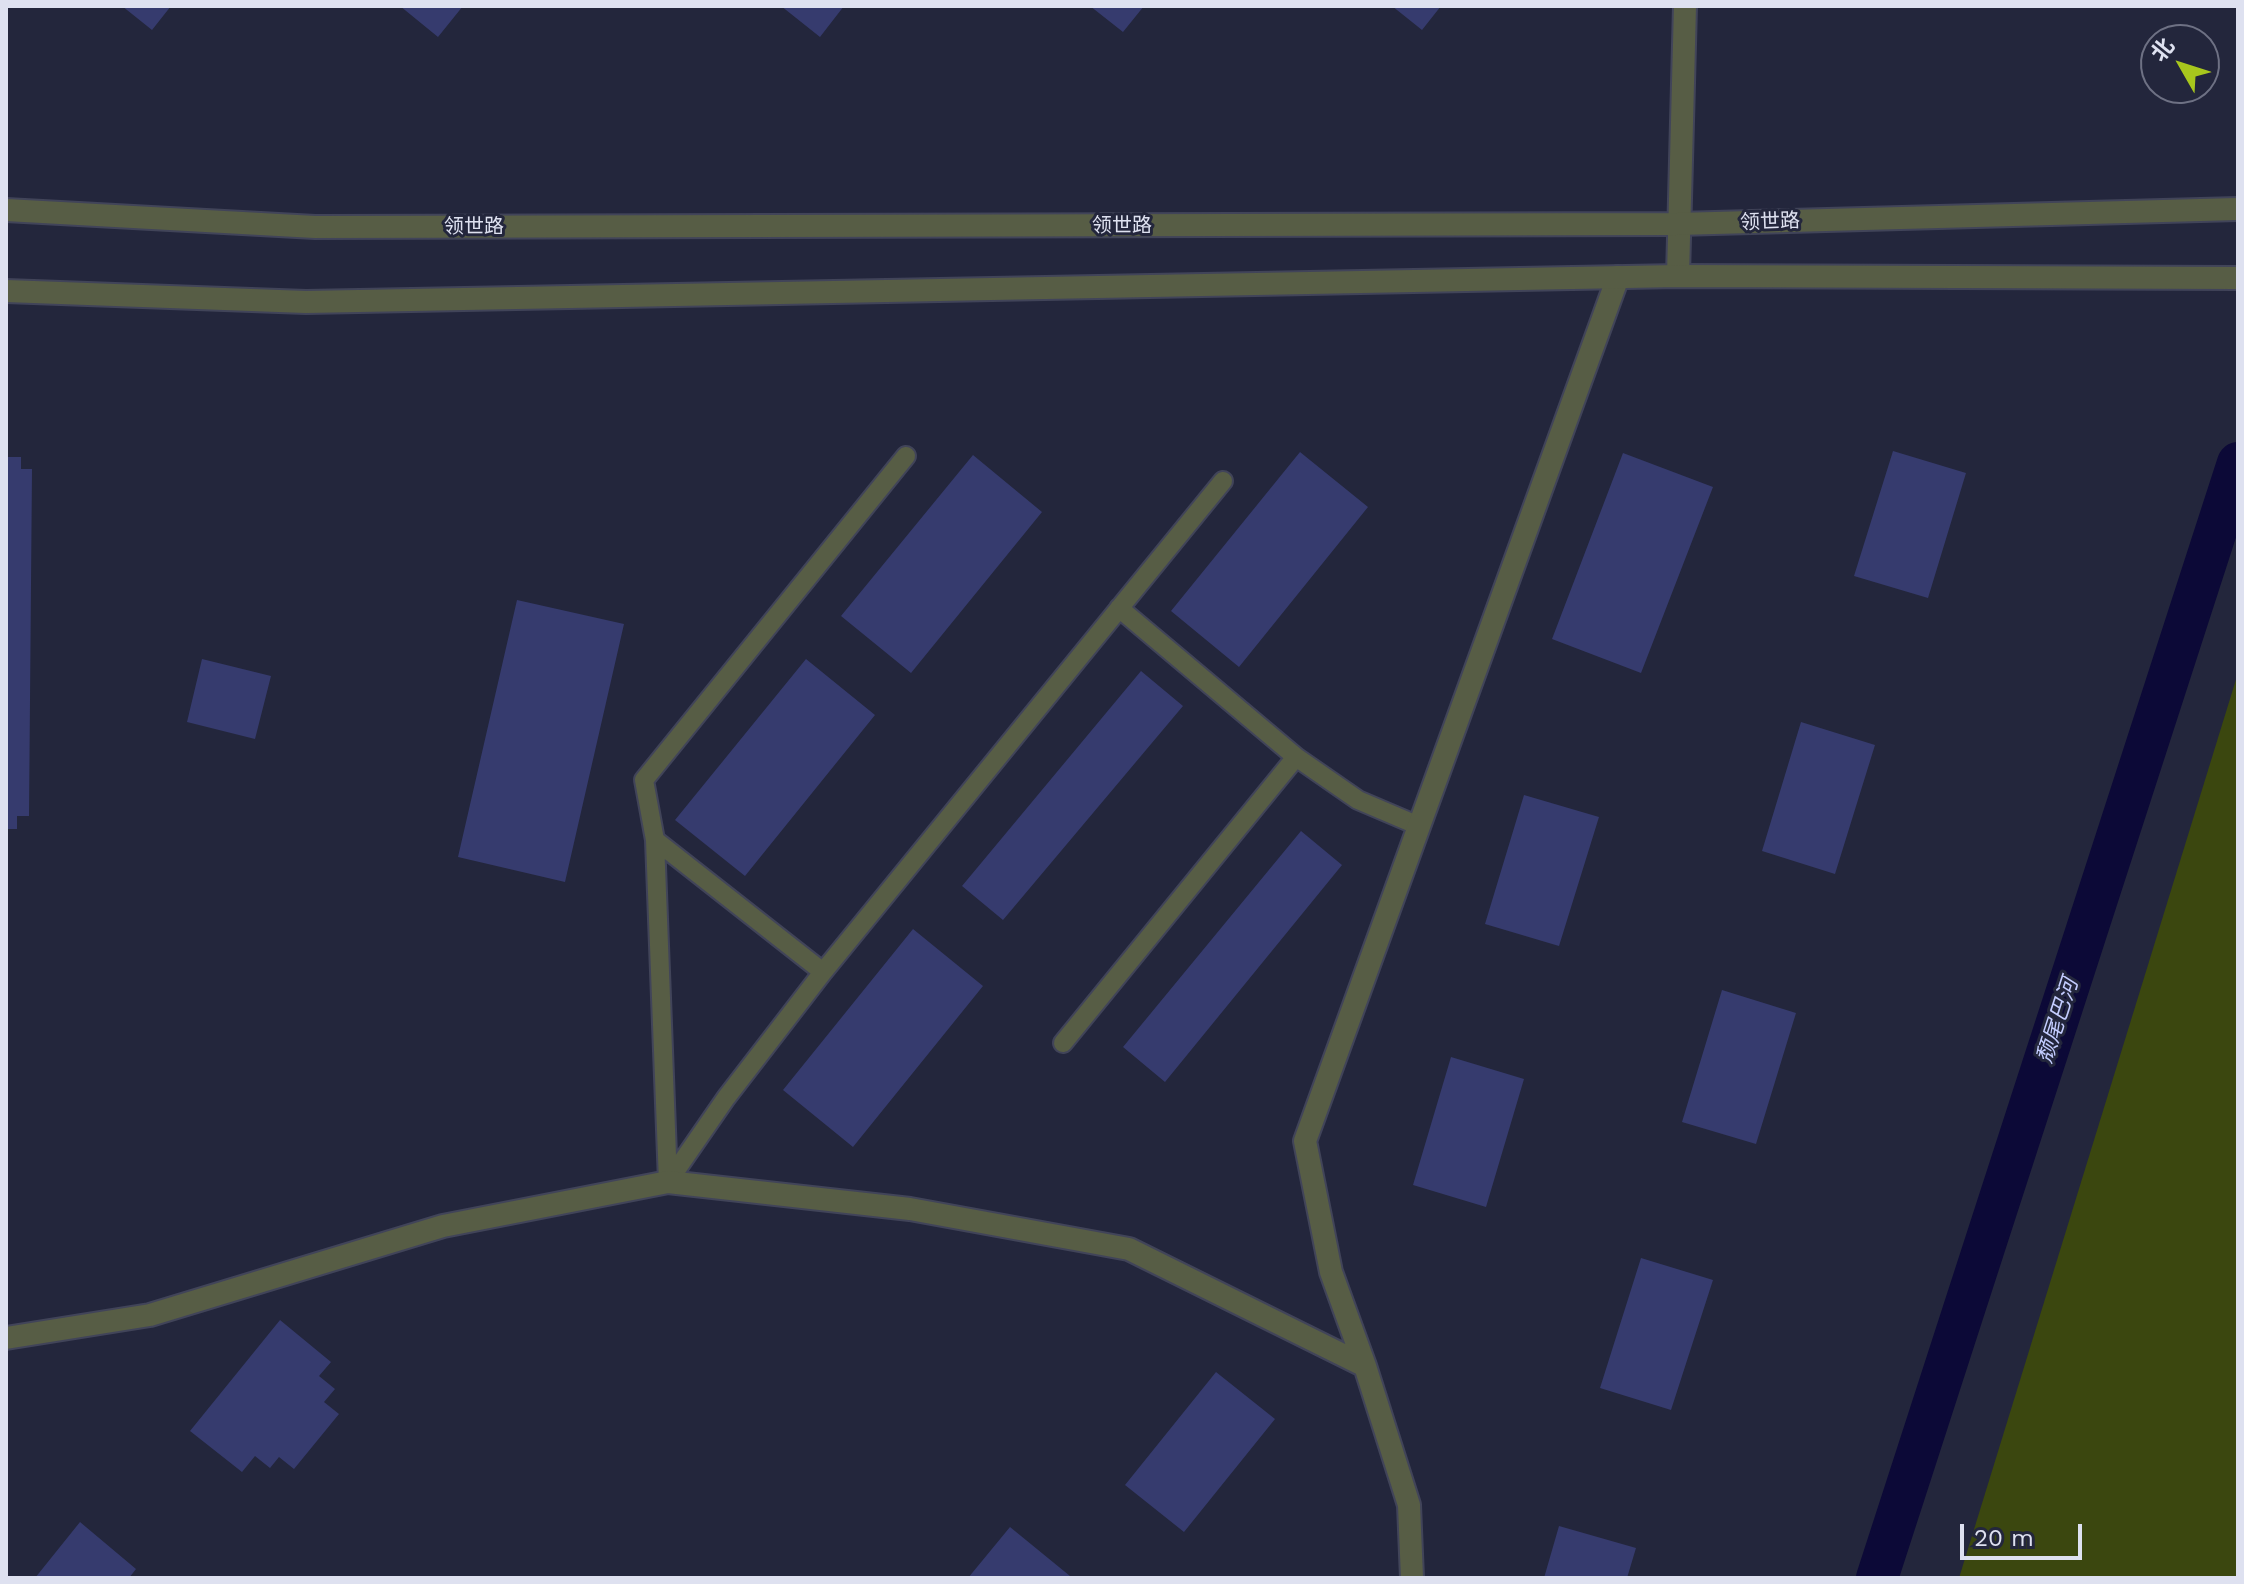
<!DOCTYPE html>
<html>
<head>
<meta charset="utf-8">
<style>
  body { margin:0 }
  #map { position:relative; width:2244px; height:1584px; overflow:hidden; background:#23263c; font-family:"Work Sans","Noto Sans SC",sans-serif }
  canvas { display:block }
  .frame { position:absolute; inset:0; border:8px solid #dee1f0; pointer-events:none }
  .north { position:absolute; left:2140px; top:24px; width:80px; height:80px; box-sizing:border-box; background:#23263c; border:2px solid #6e7184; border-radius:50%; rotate:309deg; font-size:22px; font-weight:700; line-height:32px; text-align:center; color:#dee1f0 }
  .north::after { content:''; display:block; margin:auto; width:28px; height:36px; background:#a8c71d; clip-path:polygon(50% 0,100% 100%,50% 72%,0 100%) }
  .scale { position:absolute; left:1960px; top:1524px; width:122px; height:36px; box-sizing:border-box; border:4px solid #dee1f0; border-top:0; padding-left:10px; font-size:24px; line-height:28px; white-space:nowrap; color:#dee1f0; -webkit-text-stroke:6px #23263c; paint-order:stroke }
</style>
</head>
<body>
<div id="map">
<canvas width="2244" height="1584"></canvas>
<div class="frame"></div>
<div class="north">北</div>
<div class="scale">20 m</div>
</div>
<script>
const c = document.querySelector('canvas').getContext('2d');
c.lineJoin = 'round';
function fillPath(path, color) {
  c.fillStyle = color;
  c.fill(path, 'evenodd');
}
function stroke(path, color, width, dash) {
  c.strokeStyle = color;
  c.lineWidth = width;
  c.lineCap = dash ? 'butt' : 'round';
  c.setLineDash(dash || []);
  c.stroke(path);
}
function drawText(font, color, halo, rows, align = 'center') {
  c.font = font + ' "Work Sans","Noto Sans SC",sans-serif';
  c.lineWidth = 6;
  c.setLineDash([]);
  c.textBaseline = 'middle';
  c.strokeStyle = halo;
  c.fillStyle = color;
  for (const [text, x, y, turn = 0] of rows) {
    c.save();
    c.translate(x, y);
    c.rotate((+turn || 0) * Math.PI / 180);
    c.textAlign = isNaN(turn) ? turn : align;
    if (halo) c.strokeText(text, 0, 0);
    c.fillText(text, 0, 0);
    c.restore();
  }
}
fillPath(new Path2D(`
  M2238,673V1578H1959Z`), '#3b470f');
stroke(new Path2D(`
  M1877,1578L2238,463`), '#0c0937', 42);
fillPath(new Path2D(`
  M122,6H171L152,30Z
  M400,6H463L438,37Z
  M781,6H844L820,37Z
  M1090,6H1144L1123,32Z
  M1392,6H1441L1422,30Z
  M1893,451L1966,473L1928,598L1854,576Z
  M1300,452L1368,507L1239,667L1171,611Z
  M1623,453L1713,487L1641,673L1552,639Z
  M973,455L1042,512L911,673L841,616Z
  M6,457H21V469H32L29,816H17V829H6Z
  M517,600L624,624L565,882L458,857Z
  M202,659L271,676L255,739L187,722Z
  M806,659L875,715L745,876L675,820Z
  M1141,671L1183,706L1003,920L962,886Z
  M1801,722L1875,745L1835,874L1762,851Z
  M1524,795L1599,817L1559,946L1485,924Z
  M1301,831L1342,865L1165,1082L1123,1047Z
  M913,929L983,986L853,1147L783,1090Z
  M1722,990L1796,1013L1756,1144L1682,1122Z
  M1451,1057L1524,1079L1486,1207L1413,1185Z
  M1641,1258L1713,1280L1671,1410L1600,1388Z
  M280,1320L331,1362L319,1376L335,1389L324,1402L339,1414L294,1469L279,1457L270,1468L255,1456L242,1472L190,1431Z
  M1216,1372L1275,1419L1184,1532L1125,1485Z
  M80,1522L136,1569L129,1578H35Z
  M1559,1526L1636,1548L1627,1578H1544Z
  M1010,1527L1070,1576L1069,1578H968Z`), '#363b6e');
const service = new Path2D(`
  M906,456L644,780L655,840L668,1182L726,1098L823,972L1223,481
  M1296,757L1358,800L1419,826
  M655,840L823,972
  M1063,1043L1296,757L1119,608`);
const minor = new Path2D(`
  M1678,276L1685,6
  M6,1338L150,1315L443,1226L668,1182L910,1209L1129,1249L1365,1366L1409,1505L1412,1578
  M1365,1366L1331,1272L1305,1141L1618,277`);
const tertiary = new Path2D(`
  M6,210L315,227L1677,224L2238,209
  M6,291L306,302L1678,276L2238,278`);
stroke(service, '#414459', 22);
stroke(minor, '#414459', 26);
stroke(tertiary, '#414459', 26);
stroke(service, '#575d45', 18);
stroke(minor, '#575d45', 22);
stroke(tertiary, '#575d45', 22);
drawText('20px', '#dee1f0', '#23263c', [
  ["领世路",1770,222,-2],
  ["领世路",1122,226],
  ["领世路",474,227]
]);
drawText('italic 22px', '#c4cdff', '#23263c', [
  ["颓尾巴河",2058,1021,-72]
]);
</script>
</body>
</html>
